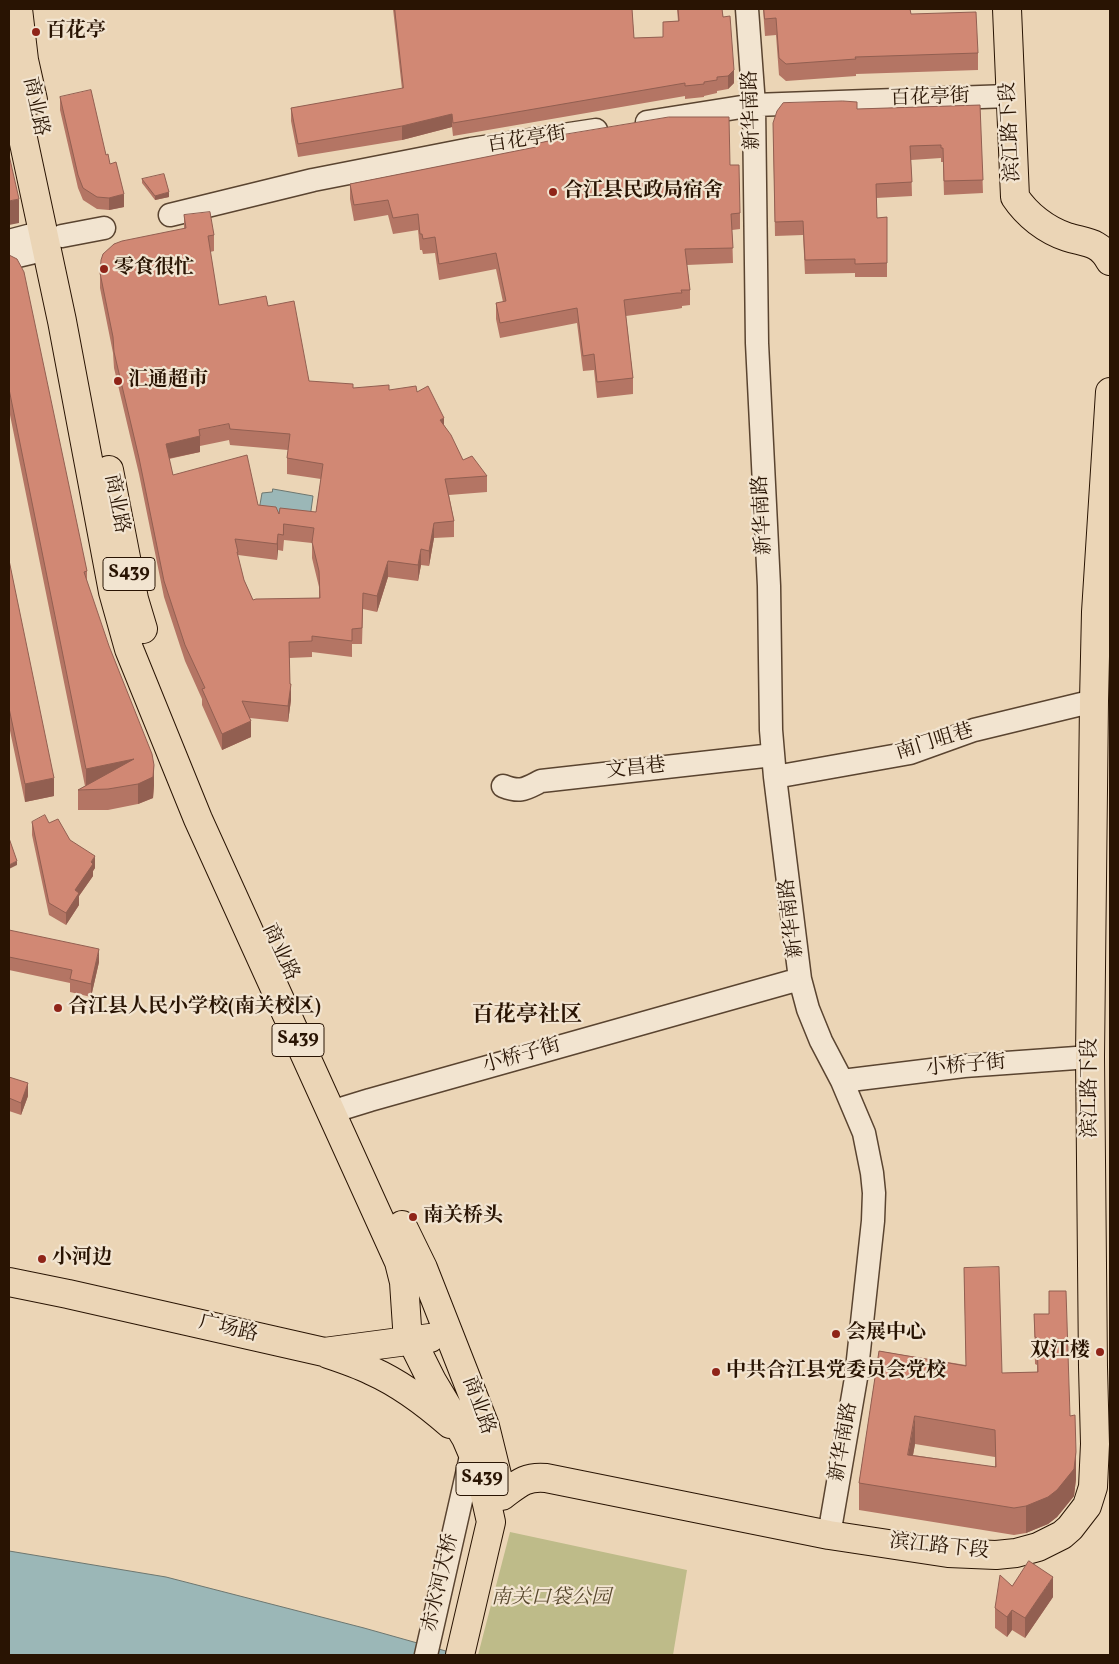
<!DOCTYPE html>
<html>
<head>
<meta charset="utf-8">
<style>
  body { margin:0 }
  #map { position:relative; width:1119px; height:1664px; overflow:hidden; background:#ebd5b6; font-family:Vollkorn,serif }
  canvas { display:block }
  .frame { position:absolute; inset:0; border:10px solid #291403; pointer-events:none }
</style>
</head>
<body>
<div id="map">
<canvas width="1119" height="1664"></canvas>
<div class="frame"></div>
</div>
<script>
const c = document.querySelector('canvas').getContext('2d');
c.lineJoin = 'round';
function fillPath(path, color) {
  c.fillStyle = color;
  c.fill(path, 'evenodd');
}
function stroke(path, color, width, dash) {
  c.strokeStyle = color;
  c.lineWidth = width;
  c.lineCap = dash ? 'butt' : 'round';
  c.setLineDash(dash || []);
  c.stroke(path);
}
function drawText(font, color, halo, rows, align = 'center') {
  c.font = font + ' Vollkorn,"Noto Serif SC",serif';
  c.lineWidth = 4.5;
  c.setLineDash([]);
  c.textBaseline = 'middle';
  c.strokeStyle = halo;
  c.fillStyle = color;
  for (const [text, x, y, turn = 0] of rows) {
    c.save();
    c.translate(x, y);
    c.rotate((+turn || 0) * Math.PI / 180);
    c.textAlign = isNaN(turn) ? turn : align;
    if (halo) c.strokeText(text, 0, 0);
    c.fillText(text, 0, 0);
    c.restore();
  }
}
fillPath(new Path2D(`
  M510,1532L687,1570L673,1655H478Z`), '#bebb89');
const water = new Path2D(`
  M273,489L313,496L309,525L258,516L262,493L272,492Z
  M9,1551L166,1577L364,1628L460,1655H9Z`);
fillPath(water, '#9bb7b7');
stroke(water, '#6d766f', 1);
const minor = new Path2D(`
  M747,9L754,105L757,343L769,586L771,730L775,777L800,979L808,1009L821,1041L842,1081L864,1133L872,1173L874,1193L873,1221L856,1378L829,1535
  M647,122L754,105L1009,96
  M170,215L313,180L471,149L596,130
  M62,236L104,228
  M9,241L43,232
  M9,258L47,249
  M775,777L910,753L974,730L1094,701
  M503,786C521,793 525,789 541,781L773,755
  M842,1081L964,1066L1090,1057
  M331,1112L370,1100L800,979
  M426,1655L472,1452`);
const major = new Path2D(`
  M18,9L24,60L33,100
  M1007,9L1015,197C1027,215 1046,230 1067,237C1086,243 1099,241 1110,261
  M9,73L62,321L113,592L129,649L198,819L399,1262L404,1282L407,1327L412,1341L432,1381L466,1438L472,1452L481,1477L491,1522L460,1655
  M109,470L134,599L143,629
  M402,1225L423,1268L485,1426L501,1491
  M9,1282L68,1294L324,1352L430,1338
  M328,1354C343,1359 358,1364 372,1371C401,1384 426,1403 450,1424
  M502,1496C518,1484 525,1476 546,1478L829,1535L948,1553L996,1555L1016,1553L1038,1547L1062,1535L1070,1528L1087,1506L1093,1487L1095,1444L1093,1367L1090,1057L1094,701L1096,612L1110,392`);
stroke(minor, '#5a4430', 25);
stroke(major, '#291403', 30);
stroke(minor, '#f2e4d0', 22);
stroke(major, '#ebd5b6', 28);
fillPath(new Path2D(`
  M393,9H632L634,38L663,37V22L678,21L677,9H722L734,83L728,89L717,91V93L704,96V97L685,99V96L453,136L452,127L402,140L298,157L291,121V108L402,89Z
  M763,9H910L911,14L978,53V70L856,74V76L786,81L779,75L776,35L765,36Z
  M60,97L106,155L110,164L124,207L109,210L97,209L83,200L78,188L60,110Z
  M980,105L983,193L944,195L943,162H941V158L911,160L912,196L876,198L877,218L887,217V277H855V273L805,274L803,235L775,236L773,123L857,109Z
  M557,136L730,165L740,213V229L732,230L733,263L687,265L690,290V305L682,306V308L677,309L626,316L633,378V394L597,398L594,370L583,371L577,323L500,338L496,319V303L503,302L496,269L439,280L435,253L423,254L422,250H420L418,230L393,234L388,215L354,221L350,199V184L535,148V144L557,139Z
  M142,179L169,197L155,200L142,183Z
  M184,215L214,235V251L210,252L219,305L268,306L309,381L353,388L417,392L444,425L463,460L487,476V492L449,495L454,521V537L434,538L429,566L421,565L418,581L388,577L377,612L363,609L362,644H352V657L312,652V657L289,658L290,684L291,700L288,722L250,718L251,737L222,750L202,705V699L185,661L164,597L139,474L114,368L113,353L100,288V273L184,228ZM229,440L230,445L288,450L287,458V474L321,479L316,512L279,514L258,505L173,475L169,459L200,452V446ZM284,540L312,543V558L319,587V598L253,600L244,580L238,560V555L277,560L278,550L283,551Z
  M9,255L87,571V582L154,785L153,798L138,804L108,810H78V790L85,786L9,410Z
  M9,560L54,796L25,802L9,726Z
  M32,822L70,840L95,868L93,871V876L79,896V905L66,925L49,915L32,835Z
  M9,930L99,962L91,997L70,992V983L9,970Z
  M9,1077L28,1096L21,1115L9,1111Z
  M964,1268L1002,1373L1037,1372V1365L1035,1364L1034,1314H1049V1291L1070,1416L1076,1479L1074,1496L1057,1517L1048,1524L1026,1533L1014,1535L859,1510V1483L879,1351L966,1365ZM915,1444L995,1457V1467L913,1455Z
  M1012,1586L1053,1597L1025,1638L1012,1630L1007,1637L995,1628V1608Z`), '#b47564');
fillPath(new Path2D(`
  M734,70V83L728,89V76Z
  M452,114V127L402,140V126Z
  M169,192V197L155,200V196Z
  M124,194V207L109,210V198Z
  M19,199V223L9,225V201Z
  M444,418V434L440,420Z
  M200,436V452L166,459V444Z
  M434,523V538L429,566V551Z
  M278,534V550L277,560V544Z
  M421,549V565L418,581V565Z
  M388,561V577L377,612V596Z
  M291,684V700L288,722V706Z
  M251,721V737L222,750V734Z
  M134,759L86,790V769Z
  M154,765V785L153,798L138,804V784Z
  M54,778V796L25,802V784Z
  M95,856V868L93,871V876L79,896V905L66,925V913L75,890L91,862Z
  M17,861V865L9,869V865Z
  M99,949V962L91,997V984Z
  M28,1083V1096L21,1115V1103Z
  M915,1416V1444L908,1482V1455Z
  M1076,1452V1479L1074,1496L1057,1517L1048,1524L1026,1533V1506Z
  M1053,1577V1597L1025,1638V1618Z
  M1012,1610V1630L1007,1637V1617Z`), '#925f51');
const building = new Path2D(`
  M395,9H632L634,38L663,37V22L679,21L678,9H722L723,17L730,16L734,70L728,76L717,77V80L704,82V84L685,86V83L453,123L452,114L402,126L298,144L291,108L403,88Z
  M764,9H910L911,14L976,12L978,53L855,57L856,59L786,64L779,58L776,18L765,19Z
  M91,90L106,155L108,154L110,164L116,162L124,194L109,198L97,197L83,188L78,175L60,97Z
  M843,101L857,102V109L980,105L983,180L944,181L943,148H941V145L910,146L912,182L876,184L877,218L887,217V263L855,264V259L805,260L803,221L775,222L773,123L777,111L783,103Z
  M669,117H729L730,165H739L740,213L731,214L733,248L685,249L690,290H681L682,293H677L624,300L633,378L597,382L594,354L583,356L577,308L500,323L496,303L506,301L496,253L439,264L435,237L423,239L422,234H420L418,214L393,218L388,200L354,205L350,184L536,147L535,144L557,139V136Z
  M9,155L19,199L9,201Z
  M164,174L169,192L155,196L142,179Z
  M210,212L214,235L208,236L219,305L266,296L268,306L294,301L309,381L353,384V388L389,385V390L416,386L417,392L428,386L444,418L440,420L451,435L463,460L472,456L487,476L445,479L454,521L434,523L429,551L421,549L418,565L388,561L377,596L363,593L362,628L352,629V641L312,636V641L289,642L290,684H291L288,706L242,701L251,721L222,734L202,689L205,688L185,645L164,581L139,458L114,352L113,337L100,273L101,260L103,254L114,244L122,241L186,228L184,215ZM229,424L230,429L290,434L287,458L323,464L316,512L280,508L279,514L276,507L258,505L247,455L173,475L166,444L200,436L199,430ZM284,524L314,528L312,542L319,571L320,598L256,599L253,600L244,580L237,552H238L235,539L277,544L278,534L283,535Z
  M9,255L17,259L24,272L87,571L84,572L109,646L152,754L154,765L153,777L138,784L108,789L78,790L134,759L86,769L9,389Z
  M9,560L54,778L25,784L9,708Z
  M45,815L49,823L58,819L70,840L95,856L91,862L93,864L75,890L79,893L66,913L49,903L32,822Z
  M9,838L17,861L9,865Z
  M9,930L99,949L91,984L70,979L72,970L9,957Z
  M9,1077L28,1083L21,1103L9,1098Z
  M999,1267L1002,1373L1038,1372L1037,1338L1035,1337L1034,1314H1049V1291H1066L1070,1416L1075,1415L1076,1452L1074,1469L1057,1490L1048,1497L1026,1506L1014,1508L859,1483L879,1351L966,1366L964,1268ZM915,1416L995,1430L996,1467L908,1455Z
  M1029,1561L1053,1577L1025,1618L1012,1610L1007,1617L995,1608L1000,1575L1012,1586Z`);
fillPath(building, '#d18874');
stroke(building, '#925f51', 1);
for (const [x, y, r, color] of [
  [36,32,5,"#8f2418"],
  [553,192,5,"#8f2418"],
  [104,269,5,"#8f2418"],
  [118,381,5,"#8f2418"],
  [58,1008,5,"#8f2418"],
  [413,1217,5,"#8f2418"],
  [42,1259,5,"#8f2418"],
  [836,1334,5,"#8f2418"],
  [1100,1352,5,"#8f2418"],
  [716,1372,5,"#8f2418"]
]) {
  const dot = new Path2D();
  dot.arc(x, y, r, 0, 2 * Math.PI);
  c.fillStyle = color;
  c.fill(dot);
  stroke(dot, '#f2e4d0', 2);
}
for (const [x, y, w] of [
  [129,574,52],
  [298,1040,52],
  [482,1479,52]
]) {
  const box = new Path2D();
  box.roundRect(x - w / 2, y - 16.5, w, 33, 4);
  c.fillStyle = '#f2e4d0';
  c.fill(box);
  stroke(box, '#291403', 1);
}
drawText('bold 19px', '#291403', null, [
  ["S439",129,574],
  ["S439",298,1040],
  ["S439",482,1479]
]);
drawText('bold 20px', '#291403', '#f2e4d0', [
  ["百花亭",46,32],
  ["合江县民政局宿舍",563,192],
  ["零食很忙",114,269],
  ["汇通超市",128,381],
  ["合江县人民小学校(南关校区)",68,1008],
  ["南关桥头",423,1217],
  ["小河边",52,1259],
  ["会展中心",846,1334],
  ["双江楼",1090,1352,"right"],
  ["中共合江县党委员会党校",726,1372]
], 'left');
drawText('20px', '#291403', '#f2e4d0', [
  ["百花亭街",930,99,-2],
  ["商业路",34,107,78],
  ["新华南路",753,110,-92],
  ["滨江路下段",1012,132,-93],
  ["百花亭街",527,141,-9],
  ["商业路",115,504,79],
  ["新华南路",764,515,-93],
  ["南门咀巷",935,743,-17],
  ["文昌巷",636,770,-6],
  ["新华南路",793,918,-97],
  ["商业路",279,953,65],
  ["小桥子街",522,1057,-16],
  ["小桥子街",966,1067,-5],
  ["滨江路下段",1091,1088,-90],
  ["广场路",228,1330,13],
  ["商业路",477,1406,70],
  ["新华南路",845,1442,-80],
  ["滨江路下段",939,1548,6],
  ["赤水河大桥",442,1583,-77]
]);
drawText('italic 20px', '#56462b', '#f2e4d0', [
  ["南关口袋公园",551,1599]
]);
drawText('bold 22px', '#291403', '#f2e4d0', [
  ["百花亭社区",527,1017]
]);
</script>
</body>
</html>
